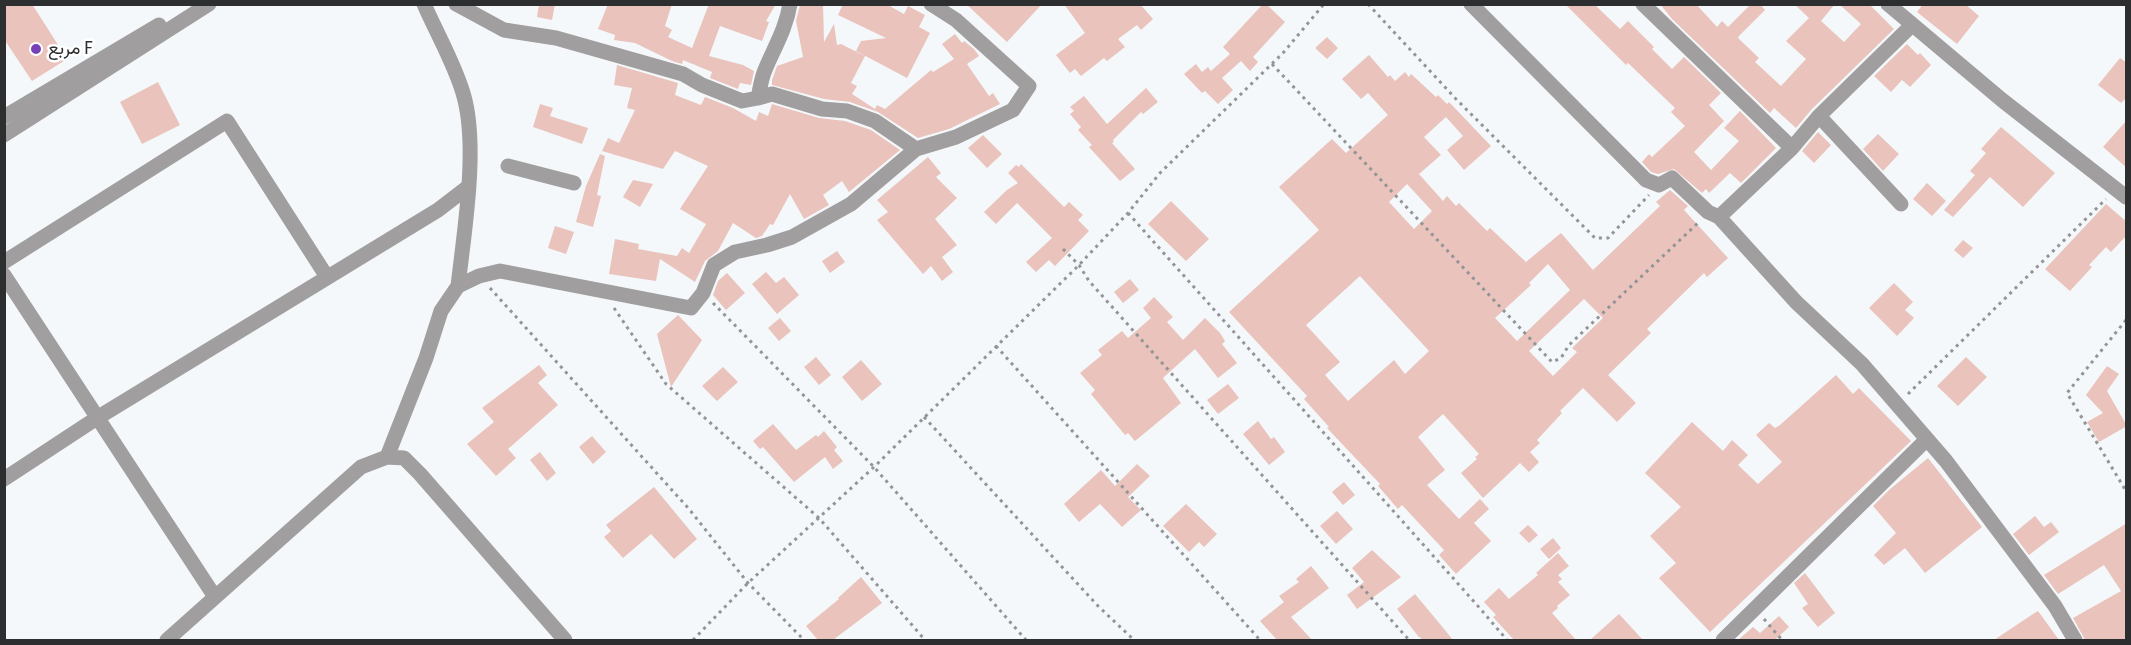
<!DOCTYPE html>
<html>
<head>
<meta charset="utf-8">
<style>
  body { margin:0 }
  #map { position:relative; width:2131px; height:645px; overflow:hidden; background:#f4f8fa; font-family:"Roboto Condensed",sans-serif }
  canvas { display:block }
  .frame { position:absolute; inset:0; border:6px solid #2d2e2f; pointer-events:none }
</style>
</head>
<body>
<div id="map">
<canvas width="2131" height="645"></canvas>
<div class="frame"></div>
</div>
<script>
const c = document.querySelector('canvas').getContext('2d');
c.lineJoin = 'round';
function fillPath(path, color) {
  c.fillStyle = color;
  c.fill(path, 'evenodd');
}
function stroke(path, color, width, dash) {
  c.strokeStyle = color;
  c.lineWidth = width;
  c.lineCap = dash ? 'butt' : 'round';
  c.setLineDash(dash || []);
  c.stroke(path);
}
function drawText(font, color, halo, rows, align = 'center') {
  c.font = font + ' "Roboto Condensed",Vazirmatn,sans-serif';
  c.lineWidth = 5;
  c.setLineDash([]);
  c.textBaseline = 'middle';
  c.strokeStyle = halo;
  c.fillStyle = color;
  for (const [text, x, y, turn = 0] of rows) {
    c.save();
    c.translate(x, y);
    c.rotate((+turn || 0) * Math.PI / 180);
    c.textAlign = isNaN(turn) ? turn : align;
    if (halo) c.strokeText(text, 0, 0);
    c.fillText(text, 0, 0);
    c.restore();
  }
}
fillPath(new Path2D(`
  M4,4H32L67,59L32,81L4,39Z
  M539,4H555L552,20L537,17Z
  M608,4H672L665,26L672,30L668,37L692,48L709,4H776L766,21L769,22L762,41L720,26L709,56L743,65L754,71L751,85L740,83L738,89L710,78L712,72L683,60L682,64L672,61L635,43L614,40L615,35L598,29Z
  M823,4L824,42L834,24L837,45L841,44L865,56L851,83L857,86L852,94L875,109L877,105L885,109L931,70L933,72L954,59L942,44L955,34L962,43L964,41L974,49L979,56L967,64L989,96L993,93L1000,104L949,129L918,138L878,112L850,102L824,99L772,85V80L777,66L803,57L796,21L800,5Z
  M843,4H886L904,14L908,6L925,15L919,27L930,33L907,78L856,51L861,41L886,38L838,15Z
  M966,4H1042L1007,42Z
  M1064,4H1140L1153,19L1141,30L1137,25L1118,39L1125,47L1107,61L1104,58L1081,76L1075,69L1070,73L1056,55L1085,33Z
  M1263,4H1266L1285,22L1253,57L1258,62L1250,71L1241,61L1222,78L1233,90L1218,104L1205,91L1202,93L1184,74L1196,64L1202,72L1208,67L1211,71L1230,54L1223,47Z
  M1565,4H1594L1620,29L1628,21L1654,47L1652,49L1672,69L1684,57L1721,93L1709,105L1724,121L1694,152L1711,170L1739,141L1724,128L1740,111L1776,148L1741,183L1730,173L1709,193L1706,189L1702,193L1674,169L1658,174L1651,172L1642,162L1649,154L1652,157L1685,126L1671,112L1675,108L1628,63L1626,65Z
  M1660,4H1696L1717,27L1722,21L1728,27L1751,4H1760L1765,10L1738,37L1739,39L1759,58L1755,62L1781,86L1806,59L1786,41L1809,18L1794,4H1835L1821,21L1844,42L1861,24L1839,4H1869L1894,29L1812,109L1796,128L1774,108L1770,113L1672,19Z
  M1923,4H1965L1979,16L1957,44L1917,12Z
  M1327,37L1338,48L1327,59L1315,48Z
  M1907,44L1918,55L1920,53L1931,65L1910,87L1902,80L1891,92L1874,76Z
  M1369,55L1388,77L1390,75L1395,81L1405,72L1409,77L1411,74L1436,97L1438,95L1447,104L1449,102L1491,146L1464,170L1447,150L1463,136L1446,117L1424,137L1441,155L1419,174L1443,201L1447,196L1456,206L1459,203L1487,231L1490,228L1526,262L1561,233L1593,270L1660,206L1656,202L1670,190L1688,206L1684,210L1728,258L1707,277L1704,273L1647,329L1651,333L1608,375L1636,403L1617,422L1583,388L1560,411L1562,413L1537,440L1540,443L1530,452L1539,462L1529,472L1520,463L1483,498L1461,473L1477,459L1475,457L1479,454L1443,414L1418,437L1445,470L1427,485L1459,519L1480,499L1489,509L1474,523L1491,541L1456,574L1439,555L1444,550L1402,505L1398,509L1378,486L1380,484L1327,428L1329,427L1304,399L1307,396L1229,312L1319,230L1279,187L1332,139L1346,153L1388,115L1368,93L1361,99L1342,79ZM1407,184L1432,211L1414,229L1389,202ZM1548,264L1570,290L1517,341L1495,318L1531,285L1529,283ZM1360,276L1429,351L1405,374L1394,360L1348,401L1325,375L1340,362L1306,325ZM1584,299L1603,318L1572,348L1577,352L1553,376L1529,351Z
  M2120,58L2127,63V97L2121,103L2098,85Z
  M617,65L678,83L675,95L701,105L705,97L733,108L756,121L759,112L768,116L772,104L819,118L845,121L871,130L900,150L849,192L842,181L823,195L829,205L804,219L790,194L773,225L770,224L762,236L756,238L733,223L718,251L705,261L695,282L660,259L656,281L609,274L615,239L639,244L638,249L677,256L682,248L689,253L706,224L680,209L708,166L675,151L663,169L602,151L608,138L619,143L635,110L627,108L632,88L614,85Z
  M158,82L180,125L142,144L120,102Z
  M1146,88L1158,102L1143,114L1141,112L1113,140L1114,142L1112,143L1135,169L1120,181L1089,147L1092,145L1078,130L1081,127L1070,114L1074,111L1070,107L1084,96L1107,124Z
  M540,104L553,108L550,116L588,128L582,144L533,127Z
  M2127,120V168L2103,147Z
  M2001,127L2055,173L2023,207L1990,177L1953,217L1944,210L1975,175L1970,171L1986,153L1981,149Z
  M1818,132L1831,145L1814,163L1802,151Z
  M1878,134L1899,154L1883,171L1863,149Z
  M983,135L1002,154L987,168L968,148Z
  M600,154L605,156L597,195L601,196L593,227L576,222L586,186Z
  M928,157L941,173L936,177L957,198L935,219L957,245L942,257L953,272L942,281L931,266L923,274L877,220L888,212L877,200Z
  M1021,164L1064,207L1069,202L1083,215L1078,220L1089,231L1055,266L1049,260L1036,272L1026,262L1052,238L1017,203L996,224L984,212L1007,190L1018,183L1008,173L1016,165L1019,167Z
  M633,180L653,184L640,207L623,197Z
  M1927,183L1946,201L1932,216L1913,199Z
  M1171,201L1209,239L1186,261L1148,224Z
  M2106,204L2127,222V235L2111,252L2106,247L2089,265L2092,267L2070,291L2045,269Z
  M555,226L574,232L566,254L548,248Z
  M1963,240L1973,248L1963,258L1954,250Z
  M837,251L845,262L830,273L822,261Z
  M766,272L776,283L784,277L799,295L777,314L752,284Z
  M727,273L745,293L726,310L713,295L718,281Z
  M1130,279L1139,290L1123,303L1114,292Z
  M1894,283L1913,302L1905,310L1914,318L1897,336L1869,308Z
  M1154,297L1173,317L1167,322L1183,340L1205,318L1220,333L1225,341L1222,344L1237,363L1218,378L1195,349L1163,378L1181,403L1135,441L1128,433L1125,435L1091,394L1095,390L1080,373L1102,355L1098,350L1122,331L1128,338L1151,318L1143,308Z
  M678,315L702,340L671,387L657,334Z
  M780,318L791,331L779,341L768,328Z
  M816,357L831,375L819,385L804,367Z
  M1966,357L1987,377L1958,406L1937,386Z
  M861,360L882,384L862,401L842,377Z
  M539,365L547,375L538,383L558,405L508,449L516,458L496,476L467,444L494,422L482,408Z
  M2107,366L2119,374L2107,391L2127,426L2099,442L2087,422L2103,413L2086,395Z
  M723,367L738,382L717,401L702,386Z
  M1836,375L1853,394L1859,388L1911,441L1710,632L1659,578L1676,563L1650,536L1681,507L1645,473L1692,422L1723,451L1732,440L1748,455L1738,465L1758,484L1782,462L1756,435L1769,423L1775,428L1780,425Z
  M1228,384L1239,398L1218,414L1207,400Z
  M1258,421L1271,439L1274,437L1285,452L1269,465L1243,434Z
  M773,424L796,450L816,435L818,437L824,431L837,447L834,450L843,461L833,469L825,457L794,482L763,447L760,449L753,441Z
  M592,436L606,452L593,464L579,447Z
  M540,452L556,473L547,481L530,460Z
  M1928,458L1982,527L1925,573L1905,548L1884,565L1874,555L1896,533L1873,506L1889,490Z
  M1137,464L1150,476L1128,497L1141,510L1122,527L1100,504L1079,522L1064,504L1101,470L1115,486Z
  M1344,482L1355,495L1343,505L1332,492Z
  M654,487L697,539L674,559L651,534L623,558L604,537L611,531L606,525Z
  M1186,504L1217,534L1204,547L1199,542L1189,552L1163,526Z
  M1337,511L1353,529L1336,544L1320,526Z
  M2035,516L2044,527L2051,522L2059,532L2029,555L2013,534Z
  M2127,523V640H2085L2073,618L2121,591L2104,565L2058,594L2044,575Z
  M1528,525L1538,535L1529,543L1519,533Z
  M1553,538L1561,548L1549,559L1540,549Z
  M1372,550L1401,577L1357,609L1347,595L1364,582L1352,568Z
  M1558,553L1569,566L1558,575L1562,579L1558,582L1570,595L1557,606L1558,608L1552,613L1576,640H1514L1493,617L1496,615L1484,602L1499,588L1509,599L1538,575L1536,573Z
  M1311,566L1329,588L1291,617L1312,640H1277L1260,621L1284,602L1279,596L1299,582L1296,579Z
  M1805,573L1835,613L1818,627L1802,608L1808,604L1794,583Z
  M861,577L882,603L833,640H818L806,626L839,599L838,598Z
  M1415,594L1440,624L1453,640H1423L1418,636L1397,609Z
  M2038,611L2059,640H1994L2033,614Z
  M1619,614L1643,640H1590Z
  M1779,616L1789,627L1775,640H1738L1753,627L1760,633Z`), '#e9c3bc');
stroke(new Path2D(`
  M1368,4L1455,98L1595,238H1608L1649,195
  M1272,64L1552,362L1561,358L1569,345L1699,222
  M1128,213L1477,605L1507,640
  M1063,249L1079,265L1089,281L1409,640
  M490,288L689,509L748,583L804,640
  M713,303L874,467L1026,640
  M614,308L666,384L819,518L925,640
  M2126,320L2067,393L2126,491
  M996,346L1260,640
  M1908,394L2106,199
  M924,417L1098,606L1134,640
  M1764,619L1782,640
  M693,640L748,583L874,467L1079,265L1128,213L1160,173L1283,53L1324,4`), '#929496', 3, [3, 4.5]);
stroke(new Path2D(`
  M424,4C437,34 454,63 463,93C479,145 464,232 458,286
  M456,4L504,30L556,38L683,74L702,85L742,101L758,98C760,89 761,79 765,70C774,48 786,29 790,4
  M1471,4L1646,180L1659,185L1672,178L1708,212L1719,217L1796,302L1862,364L1946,461L2055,606L2075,640
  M1643,4L1792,148
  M1888,4L2002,100L2126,197
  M758,98L772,94L822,109L847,111L875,121L916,149
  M1819,116L1901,204
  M4,117L159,25
  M4,135L209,4
  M508,166L574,183
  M1719,217L1792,148L1819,116L1912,25
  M4,262L227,121L327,277
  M4,275L215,597
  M387,457L426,358L441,311L458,286L479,276L500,271L691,308L703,293L714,265L735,252L767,245L792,237L851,204L916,149L956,137L1013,110L1029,86L956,20L931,4
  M4,479L97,418L438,210L468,187
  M167,640L361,467L387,457L404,458L420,474L565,640
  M1723,640L1926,440`), '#a09e9e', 15);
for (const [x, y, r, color] of [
  [36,49,6,"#7640b6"]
]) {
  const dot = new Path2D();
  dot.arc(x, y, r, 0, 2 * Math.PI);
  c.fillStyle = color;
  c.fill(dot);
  stroke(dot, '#fff', 2);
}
drawText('18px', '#2d2e2f', '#fff', [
  ["مربع F",48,49]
], 'left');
</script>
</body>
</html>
